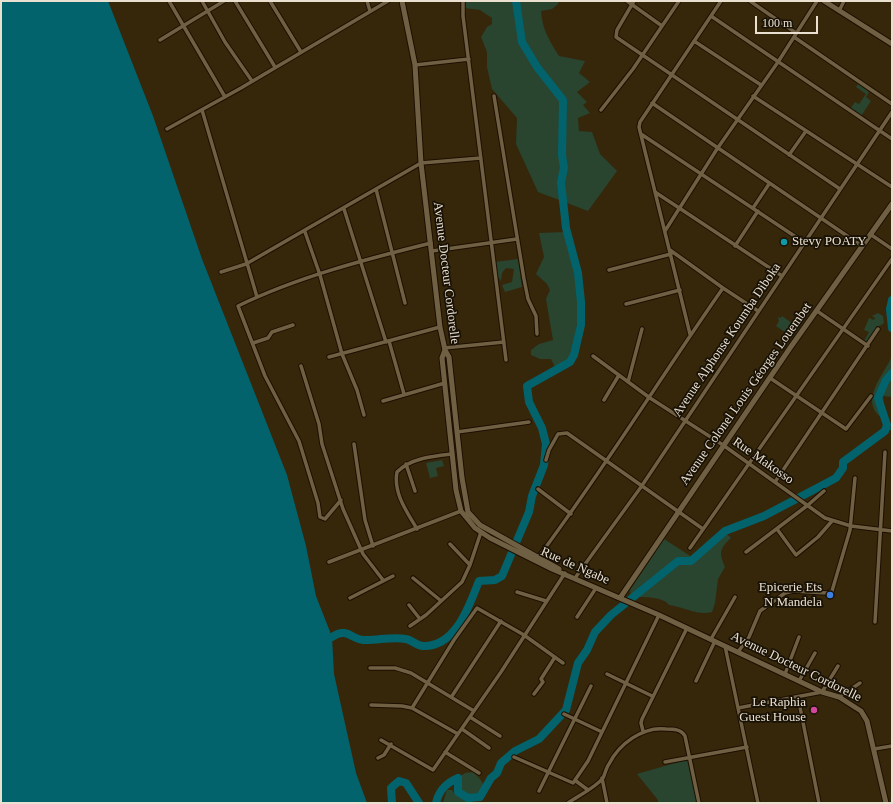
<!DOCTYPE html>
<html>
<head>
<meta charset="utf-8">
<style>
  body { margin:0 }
  #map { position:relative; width:893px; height:804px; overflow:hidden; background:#36270b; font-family:"Times New Roman",serif }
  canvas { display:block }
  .frame { position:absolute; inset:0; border:2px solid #eae0d0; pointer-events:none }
  .scale { position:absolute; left:755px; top:16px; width:63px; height:18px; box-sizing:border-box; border:2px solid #eae0d0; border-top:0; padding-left:5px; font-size:12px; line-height:14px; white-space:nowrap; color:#eae0d0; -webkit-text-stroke:3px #181106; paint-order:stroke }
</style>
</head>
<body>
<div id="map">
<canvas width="893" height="804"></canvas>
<div class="frame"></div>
<div class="scale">100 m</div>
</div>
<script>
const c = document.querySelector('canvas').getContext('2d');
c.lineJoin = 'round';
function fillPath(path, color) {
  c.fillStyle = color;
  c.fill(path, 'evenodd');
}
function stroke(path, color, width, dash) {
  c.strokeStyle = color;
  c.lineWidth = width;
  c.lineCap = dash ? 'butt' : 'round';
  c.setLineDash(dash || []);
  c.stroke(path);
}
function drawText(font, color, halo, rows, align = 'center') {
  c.font = font + ' "Times New Roman",serif';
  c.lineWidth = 3.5;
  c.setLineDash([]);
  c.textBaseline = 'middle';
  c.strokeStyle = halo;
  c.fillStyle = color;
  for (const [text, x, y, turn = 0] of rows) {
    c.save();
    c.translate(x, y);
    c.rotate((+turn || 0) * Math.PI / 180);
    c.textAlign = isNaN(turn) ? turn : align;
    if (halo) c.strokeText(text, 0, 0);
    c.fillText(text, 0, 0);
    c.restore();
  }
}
fillPath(new Path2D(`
  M464,1H559L558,4L552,9L541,11C542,29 550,42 559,56L585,61L579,73L590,82L577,92L587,102L583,105L590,113L578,118L579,131L592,132L600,154L617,171L588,211L538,192L516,144L517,118L492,89L487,67V52L481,37L487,27L492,24V18L480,10L464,8Z
  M858,84L869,92L866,97L871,101L861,116L850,109L855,102L859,104L866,94L856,87Z
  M565,232C575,272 582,299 575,339C573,352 570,364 555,367L551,359H540L531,355V350L539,344L553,340L546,299L550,290L547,284L536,274L544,257L539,233Z
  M518,259L522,287L505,292L502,285L512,282L514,269L506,268L502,273L501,281L497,275L495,262Z
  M878,313L883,316L884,323L878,327L868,343L864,341L869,332L864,330L869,318L874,320L875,318L872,316Z
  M782,316L799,328L792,337L776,326L779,321L778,317L781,318Z
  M892,356V397L883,396L885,415L882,418C858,401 884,375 892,356Z
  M442,460L444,466L436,468L438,476L430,478L426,463Z
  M727,534L731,538C719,549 719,553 725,567L718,579L715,603L712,612C698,616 684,607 669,605C663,596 641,597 631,597L630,590L664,539L695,559L711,544Z
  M689,759L698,803H658V800L637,774Z
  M473,772C479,778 486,783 483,792C476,799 467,797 461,790L459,777L465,773Z
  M447,790H452C458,800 465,797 475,801L467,803H443Z`), '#29442f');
fillPath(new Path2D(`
  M1,1H108L153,116L202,259L287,475L306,546L316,596L332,637L334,674L356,773L367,803H1Z`), '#03636c');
stroke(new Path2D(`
  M885,431L887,429H892`), '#03636c', 1.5);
stroke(new Path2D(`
  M892,300L890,309L892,328
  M332,637C346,627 352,639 363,640C377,641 391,636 406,639C412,640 417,646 423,646C456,647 469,606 479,581L495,580L502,576L529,512L532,496L544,465L546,444L542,428L529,402L527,386L570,362L574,355L581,325V302L578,273L566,228L561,182L564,168L562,155L563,100L537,67L522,42L516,1
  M392,803L391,788L399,781L406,783L419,803
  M436,803C439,790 446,783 458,778V792L468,798L480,797L491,778L497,773L501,763L515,751L539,739L566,710L578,663L587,650L595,632L611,615L678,561H691L725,531L764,516L836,478L843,468V462L885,431L887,425L878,398L886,380L892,373`), '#03636c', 8);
const street = new Path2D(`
  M169,1L225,97
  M202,1L225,42L252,81
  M235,1L275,67
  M270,1L301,52
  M367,1L370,11
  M463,1V16L506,360
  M627,1L662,26
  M634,1L617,30L616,37L840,189
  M750,1L796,33
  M839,11L844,1
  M711,16L892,139
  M794,37L892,104
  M160,40L224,1
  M694,41L761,85
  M415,65L469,59
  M494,96L524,279L528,299L536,316L537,334
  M753,96L892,187
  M652,103L862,246
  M202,110L257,297
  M601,110L633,69L679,1
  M167,129L241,88L388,1
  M641,134L805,243
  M789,155L806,131
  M376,189L405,303
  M655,192L782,276
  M753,208L769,184
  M344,209L386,342
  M665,231L717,149L778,62L817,1
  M305,232L320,275L342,354L357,390L364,415
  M870,234L892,249
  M735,246L758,211
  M670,250L723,288
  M432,251L517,239
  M609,270L671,254
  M221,272L246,264L421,163L481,158
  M626,304L680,290
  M817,311L868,346
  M690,334L639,127L640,122L721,1
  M389,341L404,394
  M253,343L268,338L272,332L293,325
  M444,348L504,342
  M593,356L650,398L723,445L825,518L851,526L892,531
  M329,357L440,327
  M301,366L319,424L322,444L343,509L363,554L383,580
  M770,378L846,429L871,396
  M628,382L642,329
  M604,400L619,375
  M383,401L445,383
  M457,432L529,422
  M354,444L365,520L373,546
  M546,460L549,450L558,434L567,433L703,529
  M406,464L415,491
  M775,482L878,329
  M538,489L571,514
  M341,500L325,519L320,517L318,503L299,441L265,376L238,306C297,277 367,259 431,243
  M417,529C407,512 393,493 397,472C411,458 434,456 452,454
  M777,529L796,555L818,537L832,521
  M450,544L470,565
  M690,548L892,259
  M746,552L808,505L824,491
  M537,559C603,471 660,378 723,288L758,311
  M329,562L461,511
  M413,578L440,600
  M575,578L641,487L892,112
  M517,592L546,601
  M350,598L393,576
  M409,605L420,619
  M577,617L596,588
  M875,622L885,452
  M410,626L426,615L462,582L470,565L481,532
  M711,639L735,597
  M725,646L758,803
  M738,652L749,637L760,611L785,593L793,591L827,593L832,591L850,530L855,478
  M370,668H395L411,673L474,711
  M607,674L652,696
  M785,674L799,637
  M696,681L715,641
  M799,681L815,653
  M534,694L543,682L541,679L555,657
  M452,696L501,621
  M798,697L819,803
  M839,697L860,683
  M371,705L402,706L412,708L458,734
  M412,708L454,640L477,608L524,635L563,663
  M738,708L822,692L838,666
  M564,714L602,732
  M470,717L500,736
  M462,729L489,748
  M643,731L641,723L642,719L687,628
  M381,740L433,770L501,672L565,573
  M874,749L892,746
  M445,752L479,773
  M514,757L573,783L588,761L659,615
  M378,758L384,755L391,744
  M665,762L747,747
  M602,778L607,803
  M576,781L588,790
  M539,791L591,686
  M568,803C578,796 595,788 603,778C605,774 606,768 609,764C619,744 643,726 666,729C673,729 681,729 685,736L699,803`);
const secondary = new Path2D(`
  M402,1L415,65L421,163L440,327L445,350L442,358L456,490L461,511L475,528L490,538L552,569L659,615L822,692L839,697L861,711L867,721L886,803
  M824,1L892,44
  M445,350L449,357L462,478L468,512L480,525L559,569
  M620,598L790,348L892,204`);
stroke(street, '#1d0f00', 5.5);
stroke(secondary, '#1d0f00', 7);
stroke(street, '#706043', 3.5);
stroke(secondary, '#706043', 5);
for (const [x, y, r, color] of [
  [784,242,4,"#0f9aa8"],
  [830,595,4,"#3f7fe0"],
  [814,710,4,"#d1479c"]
]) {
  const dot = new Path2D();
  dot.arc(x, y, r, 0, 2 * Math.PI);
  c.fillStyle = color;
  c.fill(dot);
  stroke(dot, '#181106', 1.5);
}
drawText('13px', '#eae0d0', '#181106', [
  ["Stevy POATY",792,242,"left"],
  ["Epicerie Ets",822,588],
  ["N Mandela",822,603],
  ["Le Raphia",806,703],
  ["Guest House",806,718]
], 'right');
drawText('13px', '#eae0d0', '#181106', [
  ["Avenue Docteur Cordorelle",446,273,83],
  ["Avenue Alphonse Koumba Diboka",727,340,-56],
  ["Avenue Colonel Louis Géorges Louembet",746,394,-55],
  ["Rue Makosso",763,461,35],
  ["Rue de Ngabe",575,566,24],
  ["Avenue Docteur Cordorelle",796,667,26]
]);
</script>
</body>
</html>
